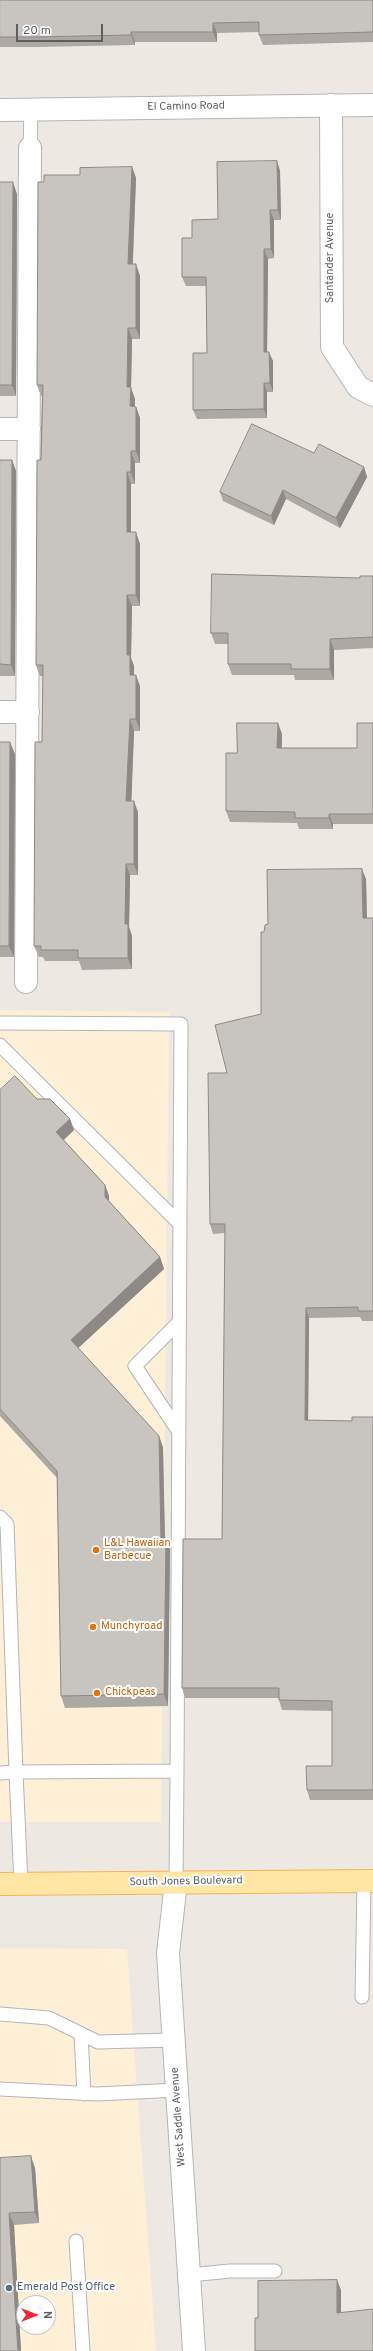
<!DOCTYPE html>
<html>
<head>
<meta charset="utf-8">
<style>
  body { margin:0 }
  #map { position:relative; width:373px; height:2351px; overflow:hidden; background:#ede9e2; font-family:Overpass,sans-serif }
  canvas { display:block }
  .north { position:absolute; left:16px; top:2295px; width:40px; height:40px; box-sizing:border-box; background:#fff; border:1px solid #bdbfc0; border-radius:50%; rotate:90deg; font-size:11px; font-weight:700; line-height:16px; text-align:center; color:#5a5f62 }
  .north::after { content:''; display:block; margin:auto; width:14px; height:18px; background:#e82c33; clip-path:polygon(50% 0,100% 100%,50% 72%,0 100%) }
  .scale { position:absolute; left:16px; top:24px; width:87px; height:18px; box-sizing:border-box; border:2px solid #5a5f62; border-top:0; padding-left:5px; font-size:12px; line-height:14px; white-space:nowrap; color:#5a5f62; -webkit-text-stroke:3px #fff; paint-order:stroke }
</style>
</head>
<body>
<div id="map">
<canvas width="373" height="2351"></canvas>
<div class="north">N</div>
<div class="scale">20 m</div>
</div>
<script>
const c = document.querySelector('canvas').getContext('2d');
c.lineJoin = 'round';
function fillPath(path, color) {
  c.fillStyle = color;
  c.fill(path, 'evenodd');
}
function stroke(path, color, width, dash) {
  c.strokeStyle = color;
  c.lineWidth = width;
  c.lineCap = dash ? 'butt' : 'round';
  c.setLineDash(dash || []);
  c.stroke(path);
}
function drawText(font, color, halo, rows, align = 'center') {
  c.font = font + ' Overpass,sans-serif';
  c.lineWidth = 4;
  c.setLineDash([]);
  c.textBaseline = 'middle';
  c.strokeStyle = halo;
  c.fillStyle = color;
  for (const [text, x, y, turn = 0] of rows) {
    c.save();
    c.translate(x, y);
    c.rotate((+turn || 0) * Math.PI / 180);
    c.textAlign = isNaN(turn) ? turn : align;
    if (halo) c.strokeText(text, 0, 0);
    c.fillText(text, 0, 0);
    c.restore();
  }
}
fillPath(new Path2D(`
  M0,1010L169,1012L161,1822H0Z
  M0,1948L127,1949L156,2351H0ZM24,2303H48V2327H24Z`), '#fdf0d6');
const lane = new Path2D(`
  M30,148L31,110
  M0,1023L181,1024L177,1771
  M0,1045L180,1224
  M179,1322L135,1366L179,1432
  M0,1517L7,1524L16,1772L177,1771L176,1882
  M0,1773L16,1772L21,1884
  M362,1997L364,1881
  M0,2014L49,2018L98,2042L174,2040
  M81,2034L84,2094
  M0,2089L97,2094L178,2090
  M76,2241L83,2351
  M190,2275L230,2271H275`);
const street = new Path2D(`
  M331,105L332,347L358,387L373,395
  M0,110L373,105
  M0,429H29
  M0,712H28
  M26,982L30,148
  M176,1882L168,1953L194,2351`);
const primary = new Path2D(`
  M0,1884L373,1881`);
stroke(lane, '#b2b5b9', 15);
stroke(street, '#b2b5b9', 24);
stroke(primary, '#f1b457', 24);
stroke(lane, '#fff', 13);
stroke(street, '#fff', 22);
stroke(primary, '#ffe6a5', 22);
fillPath(new Path2D(`
  M0,0H373V42L263,45L259,35V32L217,33V42H135V45L37,47H0Z
  M277,161L280,171L281,220H274V258L268,259L267,352L273,361V392H267V418L197,419L193,410L207,353L206,286H186L182,277L192,238L218,219Z
  M132,167L136,178L133,264L140,276V339H132L131,388L135,399V407H136L140,418V463H135V484H131V532L140,544V606H132L131,658L134,666V675L140,686V731H134L131,801L138,812V875H130L129,927L132,936V969L82,970L79,961H45L43,957H39L34,946L42,742L43,676H40L36,665L42,396H41L37,385L44,182L80,175Z
  M0,182L17,194L16,396H0Z
  M314,453L364,467L367,477L340,528L286,499L274,525L223,501L220,492Z
  M0,460H12L16,471L15,676H0Z
  M373,576V648L334,650V680H295L294,675H232L228,664V644H215L211,633L360,578Z
  M373,723V824H333V829H299L297,823L230,822L226,811L237,753L282,734V748H357Z
  M0,742L15,754L14,957H0Z
  M366,879L367,918H373V1321H362L360,1317L309,1318L308,1420L352,1421L373,1417V1800H310L307,1790L332,1766V1711L282,1710L279,1700V1698H185L182,1688L222,1539L225,1233L213,1234L210,1224L227,1073L261,1014L264,932L268,924Z
  M0,1090L37,1099L70,1119L74,1130L64,1140L105,1185L109,1196V1201L160,1257L164,1269L78,1348L163,1447L165,1538H166L170,1549L168,1706L65,1708L61,1696L57,1478L0,1416Z
  M0,2158L35,2168L39,2223L14,2225L21,2351H0Z`), '#aca9a4');
fillPath(new Path2D(`
  M213,23L217,33V42L213,32Z
  M131,32L135,42V45L131,35Z
  M277,161L280,171L281,220L278,210Z
  M132,167L136,178L132,276L128,264Z
  M13,182L17,194L16,396L12,385Z
  M270,210L274,220V258L271,249Z
  M264,249L268,259L267,361L264,352Z
  M136,264L140,276V339L136,328Z
  M128,328L132,339L131,388L135,399L134,418L130,406L127,387Z
  M269,352L273,361V392L270,383Z
  M264,383L267,392V418L264,409Z
  M136,407L140,418V463L136,451Z
  M131,451L135,463V484L131,472Z
  M12,460L16,471L15,676L11,665Z
  M364,467L367,477L340,528L336,518Z
  M127,472L131,484V544L127,532Z
  M283,490L286,499L274,525L271,516Z
  M136,532L140,544V606L136,595Z
  M127,595L132,606L131,658L134,666V686L130,675L127,655Z
  M330,639L334,650V680L330,669Z
  M136,675L140,686V731L136,719Z
  M130,719L134,731L131,812L126,801Z
  M278,723L282,734L281,759L277,748Z
  M10,742L15,754L14,957L9,946Z
  M134,801L138,812V875L134,864Z
  M329,814L333,824V829L329,818Z
  M126,864L130,875L129,927L132,936V969L128,958L125,924Z
  M362,869L366,879L367,927L363,918Z
  M70,1119L74,1130L60,1143L56,1132Z
  M105,1185L109,1196V1208L105,1197Z
  M160,1257L164,1269L75,1351L71,1340Z
  M306,1308L309,1318L308,1430L305,1420Z
  M159,1436L163,1447L165,1549L161,1538Z
  M166,1538L170,1549L168,1706L164,1694Z
  M31,2156L35,2168L39,2223L35,2212Z
  M9,2213L14,2225L21,2351H18Z
  M337,2280L341,2290V2323L337,2313Z`), '#8c8986');
const building = new Path2D(`
  M0,0H373V32L259,35V22L213,23V32H131V35L33,37H0Z
  M277,161L278,210H270L271,249H264V352H269L270,383H264V409L193,410V353H207L206,277H182V238H192V220L218,219L217,162Z
  M132,167L128,264H136V328H128L127,387H131L130,406L136,407V451H131V472H127V532H136V595H127V655H130V675H136V719H130L126,801H134V864H126L125,924H128V958H78V950H41V946H34L35,742H42L43,665H36L37,460H41L43,385H37L38,182H44V175H80V168Z
  M0,182H13L12,385H0Z
  M252,424L314,453L319,444L364,467L336,518L283,490L271,516L220,492Z
  M0,460H12L11,665L0,664Z
  M212,574L360,578V576H373V637L330,639V669H291V664H228V633H211Z
  M237,723H278L277,748H357V723H373V814H329V818H295V812L226,811V753H237Z
  M0,742H10L9,946H0Z
  M362,869L363,918H373V1311H358V1307L306,1308L305,1420L352,1421V1417H373V1790H307L306,1766H332V1701L279,1700V1688H182L183,1539H222L225,1224H210L208,1073H227L215,1025L261,1014V932H264L265,925L268,924L267,870Z
  M15,1076L37,1099H50L70,1119L56,1132L105,1185V1197L160,1257L71,1340L159,1436L161,1538H166L164,1694L61,1696L57,1471L0,1409V1090Z
  M31,2156L35,2212L9,2213L18,2351H0V2158Z
  M337,2280V2313L373,2309V2351H255V2318H258V2281Z`);
fillPath(building, '#c8c4bf');
stroke(building, '#8c8986', 1);
for (const [x, y, r, color] of [
  [96,1550,4,"#e8710a"],
  [93,1627,4,"#e8710a"],
  [97,1693,4,"#e8710a"],
  [9,2288,4,"#5c6f8a"]
]) {
  const dot = new Path2D();
  dot.arc(x, y, r, 0, 2 * Math.PI);
  c.fillStyle = color;
  c.fill(dot);
  stroke(dot, '#fff', 1.5);
}
drawText('11px', '#5a5f62', '#fff', [
  ["El Camino Road",186,107,-1],
  ["Santander Avenue",331,258,-90],
  ["South Jones Boulevard",186,1882,-1],
  ["West Saddle Avenue",179,2117,-94]
]);
drawText('11px', '#c56008', '#fff', [
  ["L&L Hawaiian",104,1544],
  ["Barbecue",104,1557],
  ["Munchyroad",101,1627],
  ["Chickpeas",105,1693]
], 'left');
drawText('11px', '#4e5e75', '#fff', [
  ["Emerald Post Office",17,2288]
], 'left');
</script>
</body>
</html>
